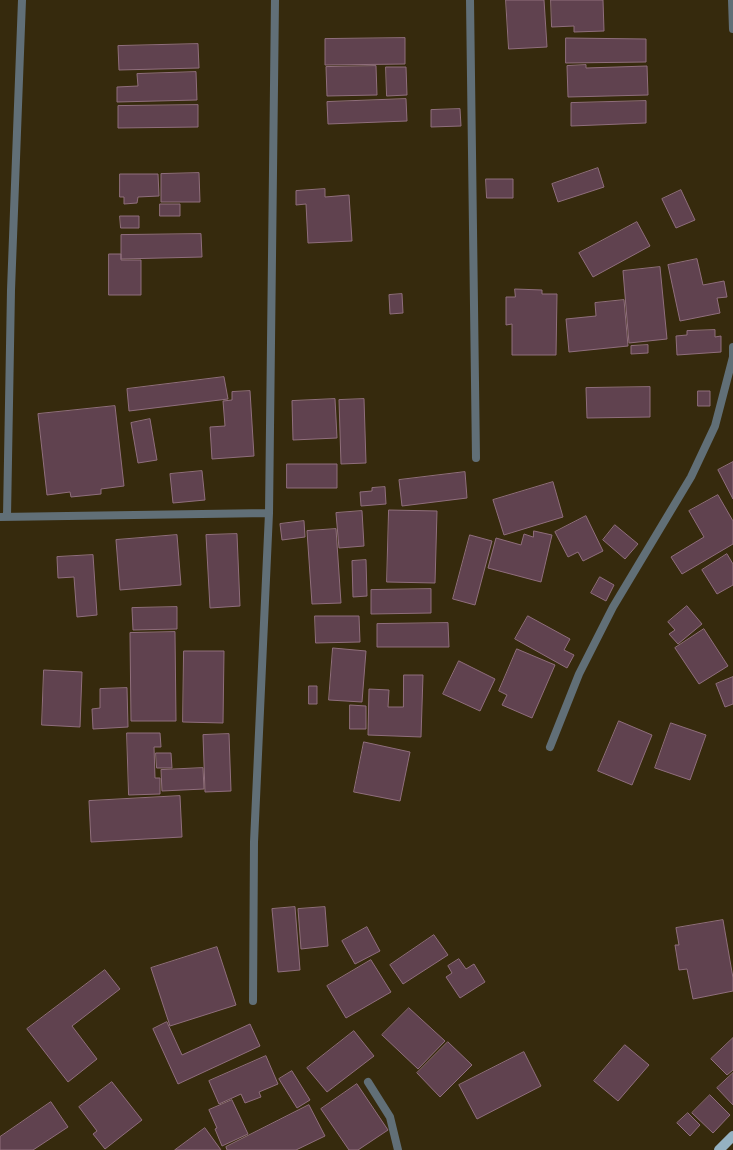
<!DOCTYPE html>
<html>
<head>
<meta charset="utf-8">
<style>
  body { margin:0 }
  canvas { display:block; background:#362a0d }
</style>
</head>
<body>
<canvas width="733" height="1150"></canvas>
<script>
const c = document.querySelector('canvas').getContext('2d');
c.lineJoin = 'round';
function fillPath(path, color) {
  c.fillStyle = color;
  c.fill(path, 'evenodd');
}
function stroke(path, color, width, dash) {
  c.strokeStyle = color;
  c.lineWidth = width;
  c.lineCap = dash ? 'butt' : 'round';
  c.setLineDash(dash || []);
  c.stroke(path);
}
const building = new Path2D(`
  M506,0H544L547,47L509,49Z
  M551,0H603L604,31L574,32V26L552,27Z
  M405,38V64L325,65V39Z
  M566,38L646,39V62L566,63Z
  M198,44L199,68L119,70L118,46Z
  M586,65V68L647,66L648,95L568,97L567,66Z
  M376,66L377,95L327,96L326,67Z
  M386,67H406L407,95L387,96Z
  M196,72L197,100L117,102V87L138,86L137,74Z
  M406,99L407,121L328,124L327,102Z
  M646,101V123L571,126V103Z
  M198,105V127L118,128V106Z
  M460,109L461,126L431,127V110Z
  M598,168L604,187L558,202L552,184Z
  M199,173L200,202H161V174Z
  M120,174H158L159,196L138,197L137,203L124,204V197H120Z
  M486,179H513V198H487Z
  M325,189V197L349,195L352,241L308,243L306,204L296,205V191Z
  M681,190L695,220L676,228L662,199Z
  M160,204H180V216H160Z
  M120,216H139V228H121Z
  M637,222L650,246L593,277L579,253Z
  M201,234L202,257L121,259V235Z
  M109,254H121V260H141V295H109Z
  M697,259L703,285L724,281L727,297L717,298L720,313L680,321L668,265Z
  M660,267L667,339L629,343L623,271Z
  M515,289L542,290V294H557L556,355H512V324L506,325V297H515Z
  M402,294L403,313L390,314L389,295Z
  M624,300L628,346L569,352L566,319L596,316L595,303Z
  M715,330V337L721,336V352L677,355L676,336L687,335V331Z
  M648,345V353L631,354V346Z
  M224,377L228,399L129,411L127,389Z
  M650,387V417L587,418L586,388Z
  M250,391L254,456L212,459L210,427L225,426L223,401L232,400V392Z
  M698,391H710V406H698Z
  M335,399L337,438L293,440L292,401Z
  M364,399L366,463L341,464L339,400Z
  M115,406L124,486L101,489V494L71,497L70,492L47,495L38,414Z
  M150,419L157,460L138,463L131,423Z
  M733,462V499L718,470Z
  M287,464H337V488H287Z
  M202,471L205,500L173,503L170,474Z
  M465,472L467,498L402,506L399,480Z
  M553,482L563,517L504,535L493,500Z
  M385,487L386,504L361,506L360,492L372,491V488Z
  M718,495L733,521V544L682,574L671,557L704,537L689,511Z
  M389,510L437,511L435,583L387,582Z
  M362,511L364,546L339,548L336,513Z
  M586,516L603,551L583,561L578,552L568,557L555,532Z
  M304,521L305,537L282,540L280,524Z
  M615,525L638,544L625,559L603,540Z
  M336,529L341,603L312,604L307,531Z
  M534,531L552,535L541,582L488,568L496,538L521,545L524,534L533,537Z
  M237,534L240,606L210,608L206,535Z
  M177,535L181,585L120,590L116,540Z
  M470,535L492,541L475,605L453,599Z
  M727,554L733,564V585L717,594L702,570Z
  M93,555L97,615L77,617L74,577L58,578L57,557Z
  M366,560L367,596L353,597L352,561Z
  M600,577L614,585L606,601L591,593Z
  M431,589V613L371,614V590Z
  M687,606L702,624L678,644L669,634L675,630L668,622Z
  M177,607V629L133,630L132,608Z
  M315,616H359L360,642L316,643Z
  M528,616L570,639L564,650L574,655L567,668L515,639Z
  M448,623L449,647H377V624Z
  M704,629L728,666L699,684L675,648Z
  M175,632L176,721H131L130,633Z
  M333,648L366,651L362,702L329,700Z
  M517,649L555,665L532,718L502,705L507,695L499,691Z
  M184,651H224L223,723L183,722Z
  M459,661L495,679L480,711L443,694Z
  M44,670L82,672L80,727L42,725Z
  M404,675H423L421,737L368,735L369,689L389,690L388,707H403Z
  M733,677V704L725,707L716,684Z
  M309,686H317V704H309Z
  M127,688L128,727L93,729L92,709L100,708V689Z
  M350,705L366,706V729H350Z
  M619,721L652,735L632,785L598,771Z
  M671,723L706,735L690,780L655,768Z
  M127,733H160L161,747H154L155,778H160V794L129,795Z
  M229,734L231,791L205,792L203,735Z
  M364,742L410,752L400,801L354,792Z
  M156,753H171L172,768H157Z
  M203,768L204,789L162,791L161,770Z
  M180,796L182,837L91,842L89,801Z
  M295,907L300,970L278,972L272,909Z
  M325,907L328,946L301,949L298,909Z
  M723,920L733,978V991L693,999L687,969L679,970L675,945H679L676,928Z
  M367,927L380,951L355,964L342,941Z
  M434,935L448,955L403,984L390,965Z
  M217,947L236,1005L170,1026L151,968Z
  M459,959L466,969L474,964L485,982L460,998L446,977L452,973L448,966Z
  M371,960L391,992L346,1018L327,986Z
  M105,970L120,989L72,1026L97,1059L68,1082L27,1029Z
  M409,1008L445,1041L418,1069L382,1035Z
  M167,1022L182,1055L250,1024L260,1046L178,1084L153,1029Z
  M354,1031L374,1056L327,1092L307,1068Z
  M733,1038V1070L727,1075L711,1059Z
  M448,1042L472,1065L440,1097L417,1073Z
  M625,1045L649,1065L618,1101L594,1081Z
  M524,1052L541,1086L477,1119L459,1085Z
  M266,1056L278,1084L259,1092L261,1097L245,1103L241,1094L219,1104L209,1081Z
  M292,1071L310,1100L297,1108L279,1079Z
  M733,1073V1105L717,1088Z
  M112,1082L142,1120L105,1149L93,1134L97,1131L79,1107Z
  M357,1084L388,1130L358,1150H349L321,1109Z
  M710,1095L730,1115L713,1133L692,1113Z
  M232,1100L248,1134L222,1146L215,1129L217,1128L209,1110Z
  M51,1102L68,1127L33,1150H0V1137Z
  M309,1105L325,1136L296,1150H227L226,1147Z
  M688,1113L700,1125L690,1136L677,1123Z
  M205,1128L221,1150H175Z`);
fillPath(building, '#60424f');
stroke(building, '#8f6e7c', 1);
stroke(new Path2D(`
  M470,0L476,458
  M732,0L733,29
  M7,516L11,290L22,0
  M0,517L269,513
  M550,747L579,674L613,607L691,477L715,426L733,357V347
  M253,1001L254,842L269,513L275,0
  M368,1082L390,1117L398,1150`), '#616f77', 8);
stroke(new Path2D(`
  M719,1150L733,1136`), '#95b2c2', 10);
</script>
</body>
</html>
